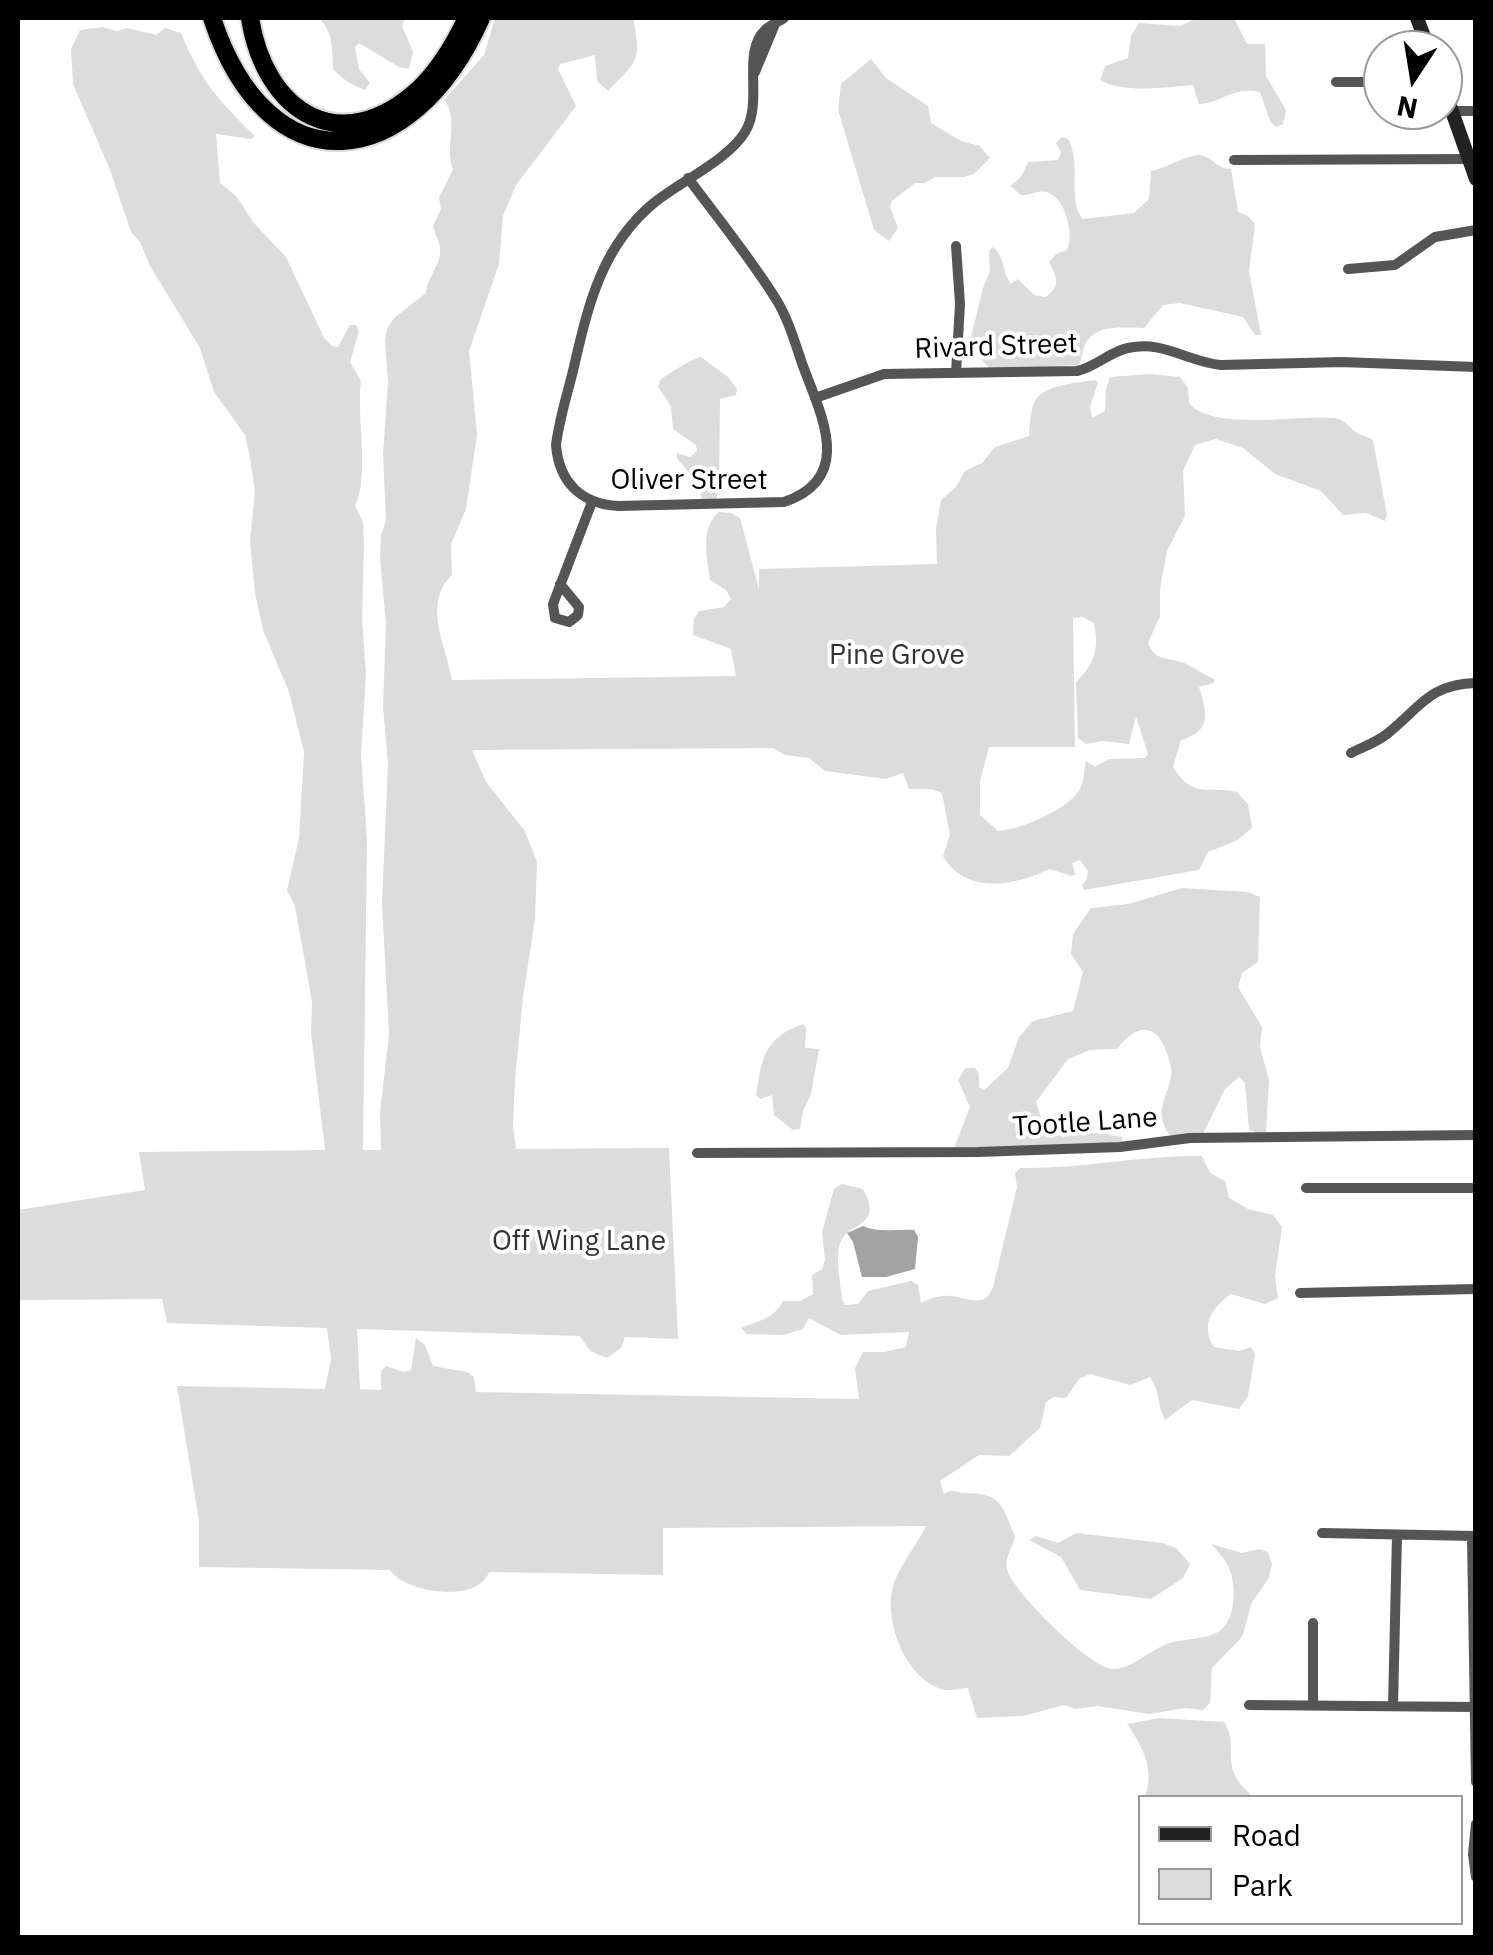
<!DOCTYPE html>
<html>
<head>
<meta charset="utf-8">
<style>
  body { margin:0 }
  #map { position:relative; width:1493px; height:1955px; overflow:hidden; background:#fff; font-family:"IBM Plex Sans",sans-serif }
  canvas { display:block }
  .frame { position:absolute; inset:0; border:20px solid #000; pointer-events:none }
  .legend { position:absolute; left:1138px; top:1795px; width:325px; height:130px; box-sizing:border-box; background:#fff; border:2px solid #999; margin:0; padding:12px 18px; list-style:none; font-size:30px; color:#000 }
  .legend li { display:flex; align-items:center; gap:20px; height:50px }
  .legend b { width:50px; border:2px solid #999 }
  .north { position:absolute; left:1363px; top:30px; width:100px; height:100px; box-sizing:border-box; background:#fff; border:2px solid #999; border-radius:50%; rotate:192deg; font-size:28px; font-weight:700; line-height:40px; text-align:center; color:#000 }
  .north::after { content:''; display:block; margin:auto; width:35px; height:45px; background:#000; clip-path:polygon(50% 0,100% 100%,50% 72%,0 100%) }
</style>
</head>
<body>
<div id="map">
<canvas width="1493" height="1955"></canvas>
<div class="frame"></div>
<ul class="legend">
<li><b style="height:12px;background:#222"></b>Road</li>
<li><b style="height:28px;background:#dcdcdc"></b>Park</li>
</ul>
<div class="north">N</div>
</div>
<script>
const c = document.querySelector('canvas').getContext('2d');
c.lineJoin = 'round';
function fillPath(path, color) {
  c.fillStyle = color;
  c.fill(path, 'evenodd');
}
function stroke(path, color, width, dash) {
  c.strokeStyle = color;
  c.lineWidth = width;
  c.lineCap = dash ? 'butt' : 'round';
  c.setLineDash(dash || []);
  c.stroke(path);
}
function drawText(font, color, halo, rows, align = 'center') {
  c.font = font + ' "IBM Plex Sans",sans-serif';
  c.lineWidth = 8;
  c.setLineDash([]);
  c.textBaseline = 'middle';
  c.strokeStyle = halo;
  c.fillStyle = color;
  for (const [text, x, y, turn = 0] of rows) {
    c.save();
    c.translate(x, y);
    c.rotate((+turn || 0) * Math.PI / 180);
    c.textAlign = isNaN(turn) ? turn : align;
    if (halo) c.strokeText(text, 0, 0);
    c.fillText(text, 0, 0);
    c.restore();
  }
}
fillPath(new Path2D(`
  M319,18H405L402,26L413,52L409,69L399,67L359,43L355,47L359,69L370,83L365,90C352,85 342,79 333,69C332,49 334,33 319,18Z
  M495,18H633C642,62 637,61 608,91L597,81L595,55L560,64L558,69L576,106L516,185L503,216L499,264L469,351L477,435L466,509L451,544L452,575C422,603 446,646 452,680L736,676L731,649L693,635L694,619L699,611L724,607L731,599L726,590L710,580C707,558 700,527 719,512L731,513L740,518L759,589V569L937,564L936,529L941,500L956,487L965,471L982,463L995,447L1029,436C1030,426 1030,412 1034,403C1042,384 1078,383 1095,380L1098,383L1090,407L1092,418L1105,411L1106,389L1110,377L1150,374L1180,377L1188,388L1189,403C1213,432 1299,414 1334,418C1348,420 1349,429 1359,434C1364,436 1369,437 1373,440L1387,515L1385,521L1366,513L1343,515L1321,491L1275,474L1243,448L1216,439L1195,445L1183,471L1185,516L1167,551L1160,589V616L1148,643C1154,661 1168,657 1184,663C1194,667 1204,675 1214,679V683L1199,687C1207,713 1212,731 1181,740L1173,767C1194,800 1206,785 1237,792L1248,804L1252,828L1236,841L1208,852L1199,870L1084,890L1082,885L1087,879L1088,871L1080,860L1072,863L1075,874L1072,876L1049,869C1016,886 965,895 943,856L950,835L942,793L931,789H909L903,773L886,779L825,771L809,758L785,755L773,748L472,750L486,782L525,831L537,862L535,919L523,997L515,1081L513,1125L516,1149L669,1148L678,1339L625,1337L621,1348L607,1358L590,1351L580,1336L357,1329L360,1389L381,1390V1371L386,1366L404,1372L411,1370L416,1338L425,1345L433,1366L467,1372L474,1377L476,1392L859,1399L855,1368L863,1352H884L906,1347L909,1332L841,1335L809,1318L803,1329L783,1335L747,1334L741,1328C759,1320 773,1320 783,1301H800L813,1294L812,1275L822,1269L825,1260L822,1232L834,1189L842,1184L863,1189C884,1226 850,1222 841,1241C834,1256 841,1283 842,1299L845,1305L858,1304L868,1291L911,1281L918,1285L921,1303C930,1298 941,1295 952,1296C969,1299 986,1308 993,1287L1017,1187L1015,1173L1020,1168C1081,1169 1141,1155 1202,1156L1210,1173L1225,1181L1229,1198L1248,1209L1273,1215L1282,1227L1275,1276L1278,1298L1265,1304L1231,1294C1212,1308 1200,1324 1214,1347L1239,1351L1251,1347L1255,1354L1248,1396L1239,1409L1192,1400L1165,1420C1157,1405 1160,1391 1150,1377L1130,1385L1090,1374L1079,1379L1066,1398L1054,1397L1046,1402L1040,1428L1009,1456L979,1455L940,1481L944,1494C952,1488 955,1493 966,1493C1003,1494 1001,1505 1015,1536C1013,1548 1003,1559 1008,1572C1016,1594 1089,1667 1112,1669C1130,1670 1150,1650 1167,1644C1183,1638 1205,1640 1218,1632C1238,1620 1237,1580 1226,1562C1222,1556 1216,1549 1211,1544L1242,1553L1260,1549L1268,1552L1272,1564L1269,1578L1252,1602L1242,1637L1212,1668L1210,1703L1203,1710L1185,1708L1149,1714L1098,1706L1075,1709L1064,1705L1023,1716L977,1718L968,1688C957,1688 950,1693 938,1688C903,1674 881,1614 895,1580C903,1561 918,1543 926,1526L663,1528V1575L489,1572C478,1604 405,1593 390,1570L199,1567V1521L177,1386L325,1389L331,1359L327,1328L167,1323L162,1299L18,1300V1210L145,1190L139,1152L325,1150L311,1033L312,1002L295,906L287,890L299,838L304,752L289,692L263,630L255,593L250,540L255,492L250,458L245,435L214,392L200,348L150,266L140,242L131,232L110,170L73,84L71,49L80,30L103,27L117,31L127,28L156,35L165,28L181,33C200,80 218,100 255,136L251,139L216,134L220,183L237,197L253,222L286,257L324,338L332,346L338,347L350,325H356L359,331L350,362L361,381C356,416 370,476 355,506L363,522L364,545L362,618L366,675L361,754L367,841L363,1150H381L380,1113L389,1034L382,903L388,764L383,707L386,623L380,558L381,535L386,521L383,455L388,382L385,340L387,329L394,318L426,293C427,277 440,267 440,251C441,244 435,235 433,226L441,209L439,198L453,169C444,146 460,120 444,100L484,55ZM1083,617L1094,623C1099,649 1095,664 1076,682L1078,738L1086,744L1102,741L1129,744L1136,717L1148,754L1145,758L1109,759L1095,767L1086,761C1083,773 1085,782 1078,792C1066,810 1019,830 998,831L980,815V781L989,747H1075L1073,618Z
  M1198,18H1234L1247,44H1265L1266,76L1286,110L1283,124L1276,127L1270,121L1260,92C1232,86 1222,103 1199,104L1193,85C1167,87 1123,94 1100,80L1105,66L1128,58L1131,36L1139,23L1180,26Z
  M871,59L886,78L928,106L931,123L961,141L980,146L990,158L974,174L964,177H935L925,183H915L892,201L890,207L898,228L889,241L874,230L838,110L841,84Z
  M1062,137L1068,139C1082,163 1067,203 1083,219L1134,213L1149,199L1151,171C1164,169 1189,154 1200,155C1213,157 1217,169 1231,169L1238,212L1248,216L1255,224L1249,272L1261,335H1255L1243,317L1180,303L1163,305L1144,328C1125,328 1099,324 1087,341C1082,349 1082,358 1079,365L992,370L975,354L971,337L983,288L990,271L989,251L993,247C1005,256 1002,273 1011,284L1018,279L1034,295L1046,297C1061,285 1057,278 1049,262L1056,254L1067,250C1075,234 1065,196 1046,192C1037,190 1031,196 1021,195L1010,186L1021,177L1028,162L1058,160L1061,152L1056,143Z
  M701,357L728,377L737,389L736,395L720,399L719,489L715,504H703L699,486L677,458V453L690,457L697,451L696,445L673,429L671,406L658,387L660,380C668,374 693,358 701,357Z
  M1182,888L1248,892L1260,897L1258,962L1242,973L1238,987L1262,1027L1260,1047L1269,1080L1266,1132L1260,1134L1249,1130L1245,1083L1239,1077L1225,1089L1201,1138L1173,1139C1168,1133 1163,1126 1162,1118C1159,1099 1176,1083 1170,1063C1161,1026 1141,1018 1117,1049L1090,1050L1068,1059L1036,1102L1044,1127L1055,1136L1099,1133L1122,1137L1123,1142L953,1151L970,1107L958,1080L965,1068H975L979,1074V1087L984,1090L1008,1068L1019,1037L1033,1021L1073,1011L1083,972L1071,954L1073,934L1091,908L1128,904Z
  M803,1024L806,1028L805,1048L819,1049L811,1094L803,1111L800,1129L793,1130L774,1115L772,1095L760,1099L756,1095C762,1058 764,1038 803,1024Z
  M1076,1533L1163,1543L1176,1548L1190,1564L1183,1578L1151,1599L1080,1590L1061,1557L1029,1540L1036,1536L1058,1543Z
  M1159,1718L1224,1722C1241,1748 1216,1767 1254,1797H1145C1155,1770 1143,1747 1127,1724Z`), '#dcdcdc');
fillPath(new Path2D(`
  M863,1226C879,1233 896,1229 914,1230L918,1237L915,1269L886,1277H862L853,1242L847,1233Z`), '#a3a3a3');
const motorway = new Path2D(`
  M212,18C269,191 412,173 481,18
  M250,18C265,113 341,161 420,88C441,68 455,43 467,18`);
stroke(motorway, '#dbdbdb', 22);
stroke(new Path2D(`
  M755,72L775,24
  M1336,82H1383
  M1453,111H1476
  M1234,160L1470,159
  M688,178C717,217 748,255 774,296C788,317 795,343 803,366C821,415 855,478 784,502L618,506C582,504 559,483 556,445C559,420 567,395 573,371C588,306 601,246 655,202C680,182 729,159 745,132C764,101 741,53 765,30C770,25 778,22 784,18
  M956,246L960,304L956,373
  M1348,269L1395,265L1435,237L1476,230
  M815,398L884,374L1077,371C1096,367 1109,352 1128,348C1163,340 1188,362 1221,365L1342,362L1476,367
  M560,584L579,607L578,615L569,622L555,618L553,604L592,502
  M1351,753C1363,747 1377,742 1387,734C1420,708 1429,684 1476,683
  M697,1153L978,1152L1120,1147L1190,1138L1476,1135
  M1306,1188H1476
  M1300,1293L1476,1289
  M1322,1533L1475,1536
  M1472,1536L1476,1782
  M1313,1623V1705
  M1249,1705L1476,1707
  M1393,1706L1397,1535
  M1476,1824L1473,1854L1476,1877`), '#555', 10);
stroke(new Path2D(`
  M1417,18L1429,50
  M1443,86L1476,179`), '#222', 14);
stroke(motorway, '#000', 18);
drawText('28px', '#000', '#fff', [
  ["Rivard Street",996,347,-2],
  ["Oliver Street",689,481],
  ["Tootle Lane",1085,1123,-4]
]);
drawText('28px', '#333', '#fff', [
  ["Pine Grove",897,656],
  ["Off Wing Lane",579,1242]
]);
</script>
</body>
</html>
